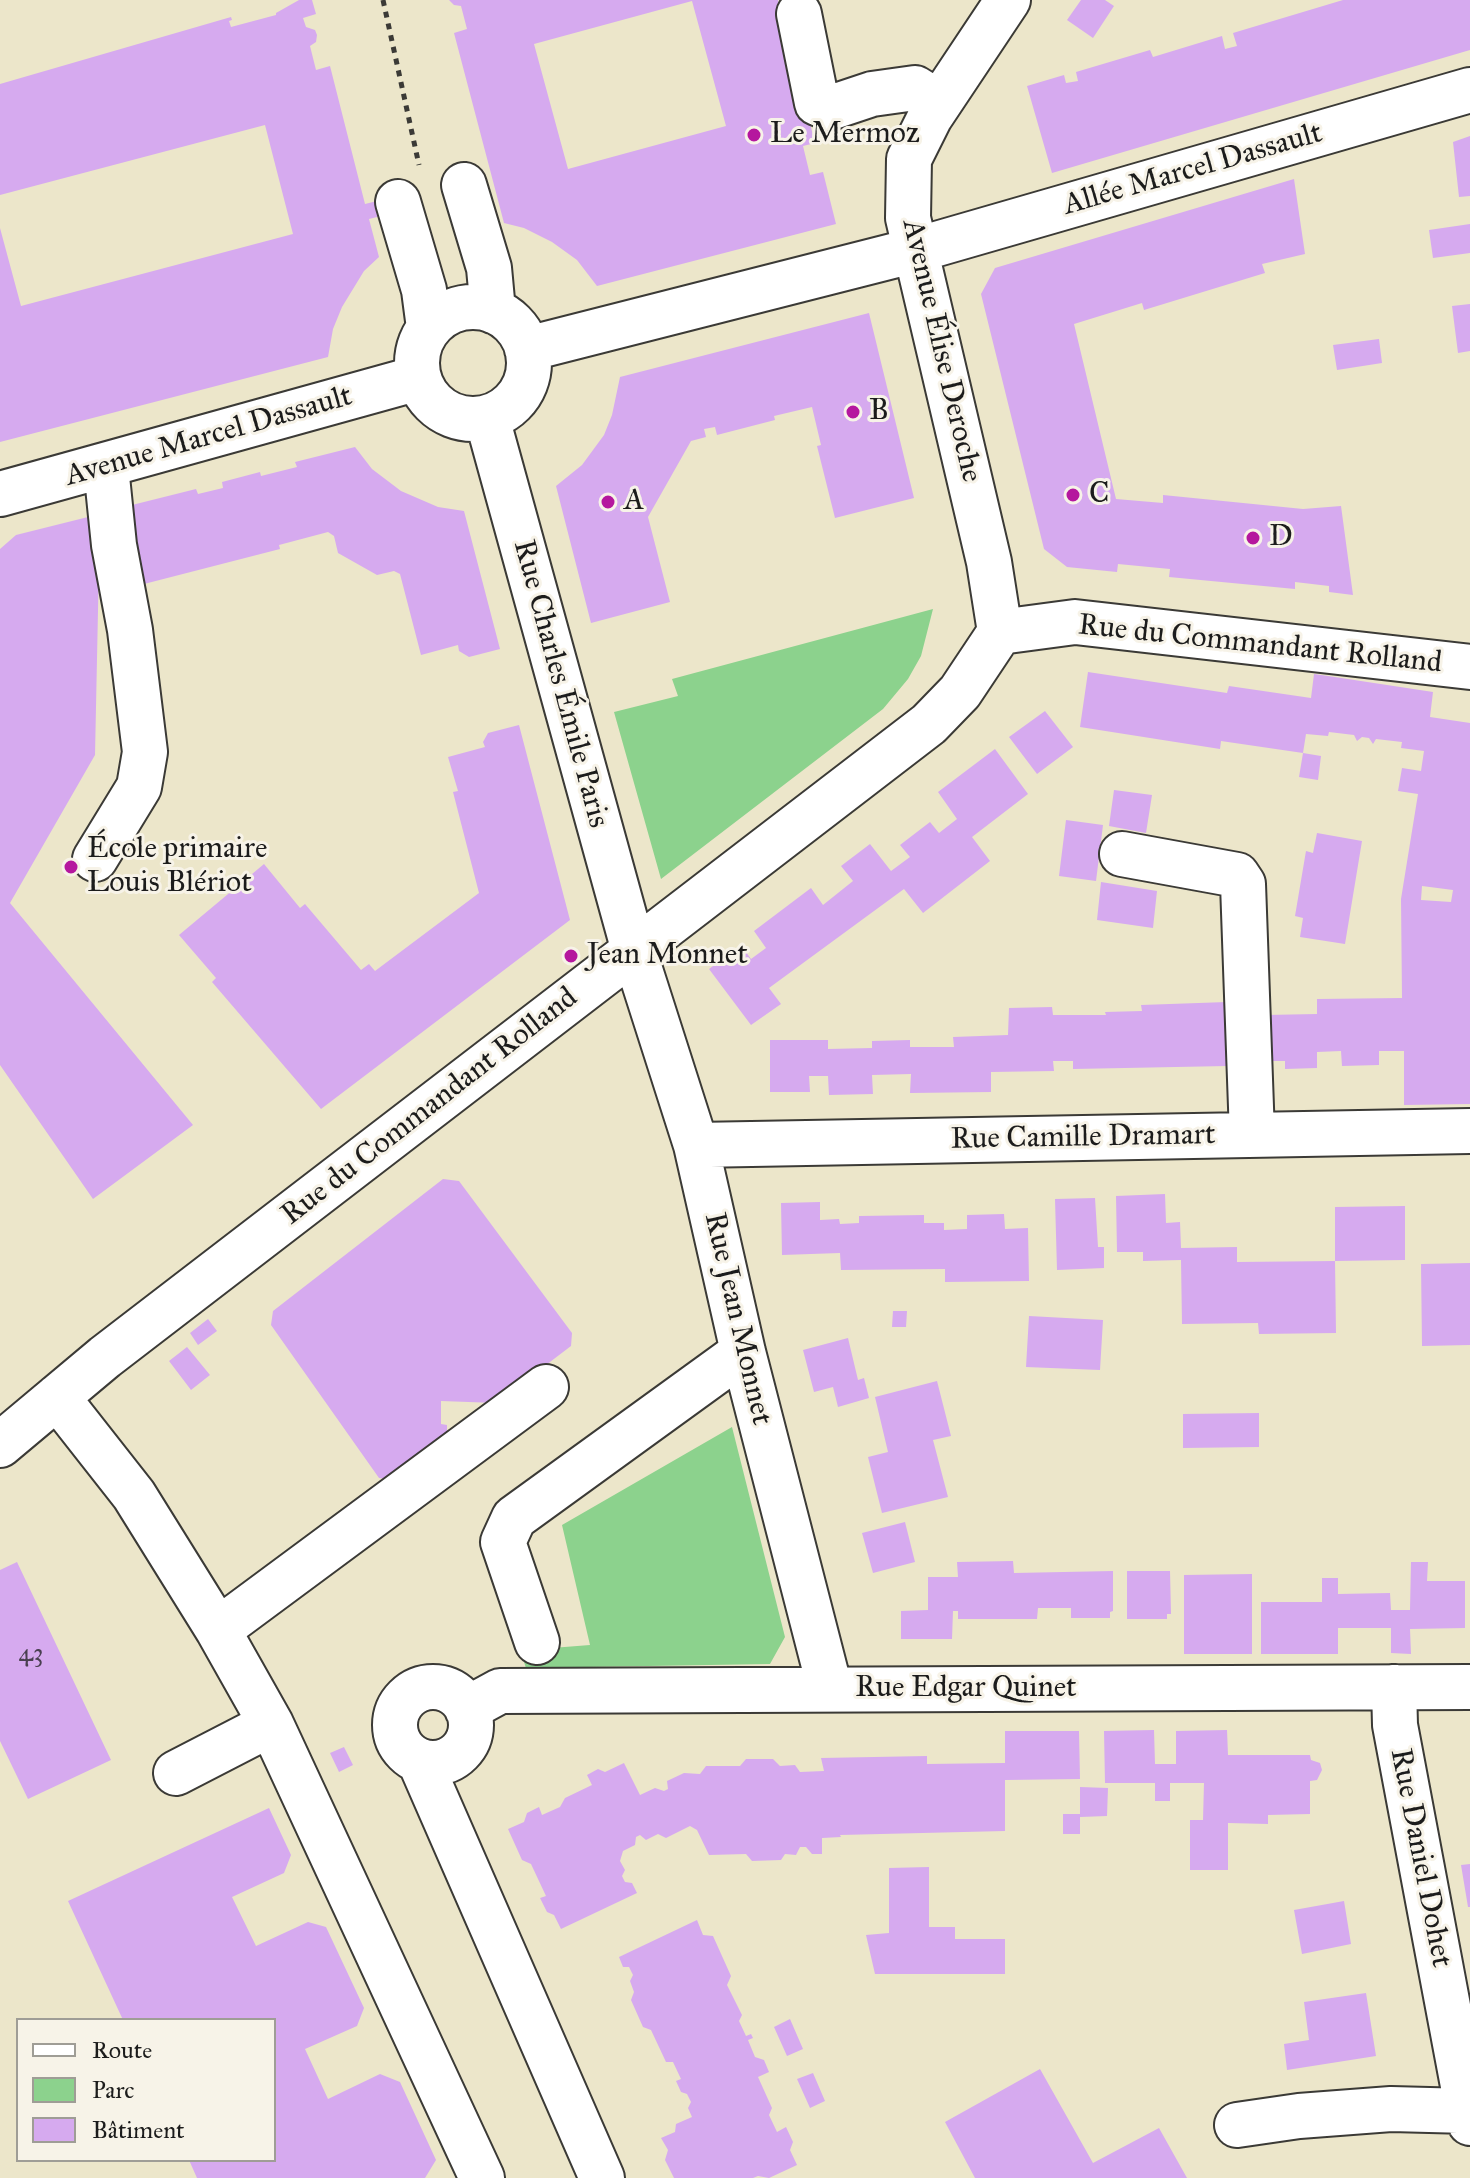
<!DOCTYPE html>
<html>
<head>
<meta charset="utf-8">
<style>
  body { margin:0 }
  #map { position:relative; width:1470px; height:2178px; overflow:hidden; background:#ece6ca; font-family:"IM FELL Great Primer",serif }
  canvas { display:block }
  .legend { position:absolute; left:16px; top:2018px; width:260px; height:144px; box-sizing:border-box; background:#f7f3e8; border:2px solid #9f9d96; margin:0; padding:10px 14px; list-style:none; font-size:24px; color:#1c1c1c }
  .legend li { display:flex; align-items:center; gap:16px; height:40px }
  .legend b { width:40px; border:2px solid #9f9d96 }
</style>
</head>
<body>
<div id="map">
<canvas width="1470" height="2178"></canvas>
<ul class="legend">
<li><b style="height:10px;background:#fff"></b>Route</li>
<li><b style="height:22px;background:#8cd28d"></b>Parc</li>
<li><b style="height:22px;background:#d6aaef"></b>Bâtiment</li>
</ul>
</div>
<script>
const c = document.querySelector('canvas').getContext('2d');
c.lineJoin = 'round';
function fillPath(path, color) {
  c.fillStyle = color;
  c.fill(path, 'evenodd');
}
function stroke(path, color, width, dash) {
  c.strokeStyle = color;
  c.lineWidth = width;
  c.lineCap = dash ? 'butt' : 'round';
  c.setLineDash(dash || []);
  c.stroke(path);
}
function drawText(font, color, halo, rows, align = 'center') {
  c.font = font + ' "IM FELL Great Primer",serif';
  c.lineWidth = 6;
  c.setLineDash([]);
  c.textBaseline = 'middle';
  c.strokeStyle = halo;
  c.fillStyle = color;
  for (const [text, x, y, turn = 0] of rows) {
    c.save();
    c.translate(x, y);
    c.rotate((+turn || 0) * Math.PI / 180);
    c.textAlign = isNaN(turn) ? turn : align;
    if (halo) c.strokeText(text, 0, 0);
    c.fillText(text, 0, 0);
    c.restore();
  }
}
fillPath(new Path2D(`
  M933,609L921,656L908,679L883,709L661,879L614,712L678,696L672,679Z
  M732,1427L785,1637L770,1664L526,1668L521,1653L539,1649L590,1645L562,1525Z`), '#8cd28d');
fillPath(new Path2D(`
  M299,0H312L316,14L303,18L306,27L315,30L317,35L316,42L310,46L316,70L330,66L365,204L377,201L381,216L369,219L379,257L364,271L342,307L333,329L328,357L0,442V228L21,306L293,234L265,125L0,195V84L231,17L232,20L229,21L231,27L276,15V13Z
  M449,0H778L815,143L803,146L810,175L823,172L836,224L597,286L577,260L552,242L524,228L504,223L454,33L467,29L461,6L454,5ZM692,1L726,126L568,169L534,44Z
  M1081,0H1105L1114,6L1093,38L1067,20Z
  M1343,0H1470V50L1052,173L1027,86L1064,75L1066,83L1078,81L1076,72L1150,50L1153,57L1222,36L1225,49L1237,46L1233,33Z
  M1470,136V196L1459,197L1453,142Z
  M1294,179L1305,254L1262,264L1265,273L1144,310L1142,303L1074,324L1116,499L1163,503V495L1303,509L1341,506L1353,595L1329,592V586L1295,582V589L1169,577L1170,569L1118,564L1117,572L1067,567L1044,549L981,294L995,268Z
  M1470,224V253L1433,258L1429,230Z
  M1470,304V351L1458,353L1452,306Z
  M869,313L914,498L835,518L817,446L821,445L812,407L774,416L775,420L717,435L715,427L704,429L706,437L691,441L648,517L670,602L591,623L556,486L582,465L604,435L612,415L620,377Z
  M1379,339L1382,363L1337,370L1333,345Z
  M355,447L372,469L401,491L438,507L464,511L500,649L469,657L459,651L458,645L421,655L400,574L394,571L377,575L338,553L334,536L328,532L279,545L280,549L144,584L124,507L196,489L198,494L223,488L222,482L260,472L261,476L297,467L295,462Z
  M100,514L95,755L10,903L193,1125L93,1199L0,1065V549L16,535Z
  M1088,672L1227,693L1229,686L1311,698L1314,674L1328,676L1433,692L1430,717L1470,723V1104L1404,1105V1051H1379V1065L1342,1066L1341,1051L1317,1052V1068L1285,1069V1061H1266L1265,1015L1317,1014V999L1402,998L1401,899L1418,794L1398,791L1402,768L1421,771L1424,751L1401,748L1402,742L1376,739L1373,744L1369,738L1362,737L1357,741L1354,735L1329,732L1328,736L1306,734L1303,753L1221,741L1220,749L1080,727ZM1422,886L1453,890L1451,902L1421,900Z
  M1045,711L1073,747L1037,774L1009,737Z
  M519,725L570,920L321,1109L212,982L216,978L179,935L264,864L300,908L305,904L361,970L369,964L375,971L479,893L453,792L458,791L448,757L485,747L483,742L488,733Z
  M995,749L1028,794L972,837L990,861L923,913L904,889L769,988L781,1004L751,1025L709,969L741,945L751,959L766,948L754,931L811,888L823,905L853,881L841,866L870,844L891,871L910,857L900,845L930,822L939,833L957,819L938,792Z
  M1303,753L1321,756L1318,780L1299,777Z
  M1114,790L1152,795L1146,833L1109,826Z
  M1066,820L1103,825L1096,881L1059,876Z
  M1317,833L1362,841L1345,944L1300,937L1303,918L1295,916L1306,851L1313,853Z
  M1101,882L1157,891L1153,928L1097,920Z
  M1227,1002V1066L1073,1069V1061H1053L1054,1071L991,1072V1092L910,1093L911,1074L872,1075L873,1094L829,1095L828,1076H809L810,1092H770V1040H828V1049L872,1048V1041L910,1040V1047H954L953,1037L1008,1035L1009,1008L1052,1007L1053,1015H1106L1105,1012L1142,1011L1141,1005Z
  M443,1179L459,1181L572,1333L571,1346L496,1403L441,1401V1424L447,1425V1440L393,1480L379,1478L271,1325L273,1311Z
  M1165,1194L1166,1223L1180,1222L1181,1248L1237,1247V1262L1335,1261L1336,1333L1259,1334L1258,1323L1182,1324L1181,1260L1143,1261V1252H1117L1116,1196Z
  M1095,1198L1098,1247H1104V1268L1057,1270L1055,1199Z
  M820,1202V1220L839,1219L840,1224L859,1223V1216L924,1215V1223H944V1230L967,1229V1215L1004,1214L1005,1229L1028,1228L1029,1281L945,1282V1269L841,1270L840,1253L782,1255L781,1203Z
  M1405,1206V1260L1335,1261V1207Z
  M1470,1263V1345L1422,1346L1421,1264Z
  M893,1311H907L906,1327H892Z
  M1029,1316L1103,1320L1100,1370L1026,1367Z
  M208,1319L217,1331L198,1345L190,1333Z
  M848,1338L858,1380L864,1378L869,1398L838,1407L833,1387L814,1392L803,1350Z
  M187,1347L210,1375L191,1390L169,1361Z
  M937,1381L951,1436L933,1440L948,1497L882,1513L868,1457L888,1452L875,1397Z
  M1259,1413V1447L1183,1448V1414Z
  M905,1522L915,1562L873,1573L862,1533Z
  M1013,1561L1014,1573L1113,1571V1611L1110,1612V1618H1071V1608H1038L1037,1619H958V1611H953L952,1639H901V1611L928,1610V1577H958L957,1562Z
  M17,1562L111,1760L28,1799L0,1741V1570Z
  M1411,1562H1428L1427,1581H1465V1628L1410,1629L1411,1654L1391,1653V1628H1338V1654H1261V1602H1322V1578H1338V1594L1390,1593L1391,1610H1410Z
  M1127,1571H1170L1171,1614H1167V1619H1127Z
  M1252,1574V1654H1184V1575Z
  M1154,1730L1155,1764H1176V1731L1227,1730L1228,1755H1310L1311,1760L1320,1763L1322,1770L1317,1780L1310,1781V1814L1268,1815V1824L1228,1823V1870H1190V1820H1203L1204,1783H1170V1801H1155V1783H1105L1104,1731Z
  M1005,1731H1079L1080,1779L1005,1780V1831L840,1835L841,1837L822,1838V1854H812L806,1847H800L796,1855L785,1854L781,1860L752,1861L746,1854L709,1855L697,1830L690,1826L666,1838L658,1834L646,1840L640,1835L636,1837L635,1845L623,1851L620,1861L625,1870L622,1876L625,1882L632,1883L637,1893L561,1929L554,1915L547,1912L540,1898L546,1896L531,1864L522,1860L508,1829L524,1822L527,1813L539,1807L542,1815L560,1807L565,1798L592,1785L587,1775L598,1769L605,1772L624,1763L640,1795L655,1788L664,1791L668,1789L667,1781L684,1773L700,1774L706,1766H740L746,1759H773L780,1766L795,1765L800,1772L824,1771L821,1758L927,1756V1764L1005,1763Z
  M344,1747L353,1765L339,1772L330,1753Z
  M1080,1787L1108,1788L1107,1816L1080,1817V1834H1063V1814H1080Z
  M269,1808L291,1855L284,1873L232,1897L256,1946L308,1922L326,1927L364,2008L357,2026L305,2049L328,2099L380,2074L400,2082L436,2160L425,2178H197L189,2160H274V2020H123L68,1901Z
  M1470,1864V1907H1468L1461,1865Z
  M929,1867V1927H955V1939H1005V1974H875L866,1935L889,1933V1868Z
  M1344,1901L1351,1944L1302,1954L1294,1910Z
  M697,1920L703,1935L713,1936L731,1976L727,1985L742,2015L739,2021L746,2036L751,2034L753,2038L748,2040L755,2057L764,2060L769,2072L758,2077L772,2108L769,2115L777,2132L786,2127L793,2142L790,2150L797,2165L769,2178L758,2176L753,2178H674L665,2160L668,2150L661,2138L675,2132L676,2124L692,2117L688,2108L691,2102L687,2094L681,2092L676,2081L681,2079L673,2062H666L651,2030L643,2027L631,2000L634,1992L630,1981L633,1975L629,1967H623L619,1957Z
  M1366,1993L1376,2056L1287,2070L1284,2044L1309,2040L1304,2002Z
  M790,2019L803,2049L787,2056L774,2027Z
  M1040,2069L1093,2163L1159,2128L1187,2178H975L945,2122Z
  M813,2073L825,2101L810,2108L797,2079Z`), '#d6aaef');
const minor = new Path2D(`
  M799,14L817,103L830,108L872,94L915,88L939,103
  M464,185L489,268L493,311
  M398,202L424,290L429,328
  M417 363a56 56 0 1 1 112 0a56 56 0 1 1-112 0Z
  M527,349L916,250L1470,90
  M487,418L634,951L696,1145L743,1352L830,1689
  M0,494L418,378
  M1000,632L989,562L908,218L909,159L930,117L1008,0
  M1122,854L1237,875L1243,884L1252,1135
  M95,859L139,787L145,752L130,630L114,545L106,467
  M696,1145L1470,1131
  M57,1397L134,1495L218,1630L271,1724L482,2178
  M0,1445L105,1357L929,724L960,692L1000,632L1075,622L1470,667
  M218,1630L546,1387
  M537,1642L503,1542L514,1518L743,1352
  M1394,1687L1395,1725L1470,2123
  M395 1725a38 38 0 1 1 76 0a38 38 0 1 1-76 0Z
  M467,1709L500,1691L1470,1687
  M420,1762L602,2178
  M176,1773L271,1724
  M1237,2125L1299,2116L1391,2109L1468,2111`);
stroke(minor, '#3b3a36', 48);
stroke(new Path2D(`
  M383,0L419,165`), '#3b3a36', 5, [6, 6]);
stroke(minor, '#fff', 44);
for (const [x, y, r, color] of [
  [754,135,8,"#b5179e"],
  [853,412,8,"#b5179e"],
  [1073,495,8,"#b5179e"],
  [608,502,8,"#b5179e"],
  [1253,538,8,"#b5179e"],
  [71,867,8,"#b5179e"],
  [571,956,8,"#b5179e"]
]) {
  const dot = new Path2D();
  dot.arc(x, y, r, 0, 2 * Math.PI);
  c.fillStyle = color;
  c.fill(dot);
  stroke(dot, '#f7f3e8', 3);
}
drawText('26px', '#4a4051', null, [
  ["43",31,1655]
]);
drawText('30px', '#1c1c1c', '#f7f3e8', [
  ["Le Mermoz",770,135],
  ["B",869,412],
  ["C",1089,495],
  ["A",624,502],
  ["D",1269,538],
  ["École primaire",87,850],
  ["Louis Blériot",87,884],
  ["Jean Monnet",587,956]
], 'left');
drawText('30px', '#1c1c1c', '#f7f3e8', [
  ["Allée Marcel Dassault",1193,170,-16],
  ["Avenue Élise Deroche",941,351,77],
  ["Avenue Marcel Dassault",209,437,-16],
  ["Rue du Commandant Rolland",1260,645,6],
  ["Rue Charles Émile Paris",560,684,75],
  ["Rue du Commandant Rolland",430,1107,-38],
  ["Rue Camille Dramart",1083,1138,-1],
  ["Rue Jean Monnet",737,1319,77],
  ["Rue Edgar Quinet",966,1689],
  ["Rue Daniel Dohet",1420,1858,79]
]);
</script>
</body>
</html>
